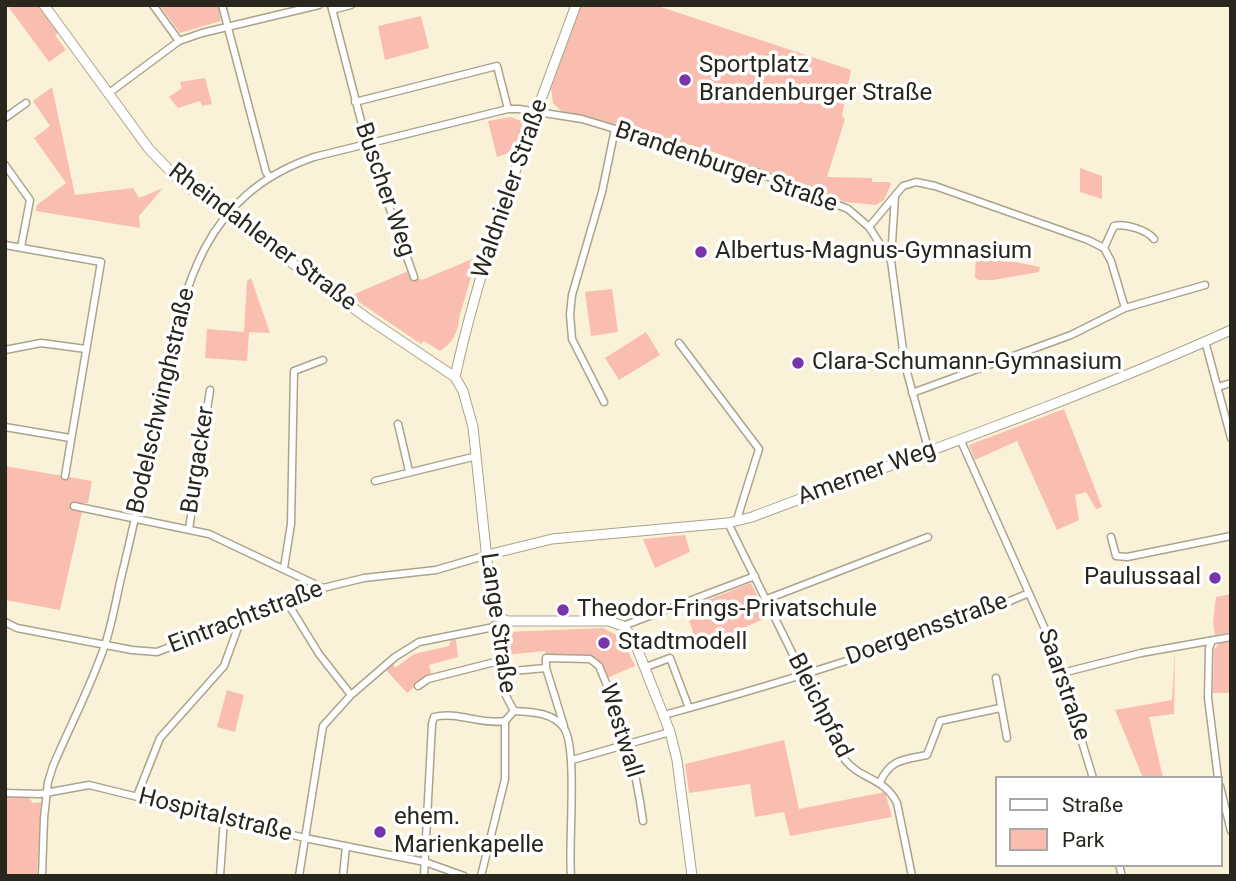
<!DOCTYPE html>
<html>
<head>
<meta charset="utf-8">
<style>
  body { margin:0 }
  #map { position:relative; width:1236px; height:881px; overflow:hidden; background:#f9f2d9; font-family:Roboto,sans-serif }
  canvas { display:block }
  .frame { position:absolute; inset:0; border:7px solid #29261d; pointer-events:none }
  .legend { position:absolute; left:995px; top:776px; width:228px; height:91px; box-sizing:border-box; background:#fff; border:2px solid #a9a8a5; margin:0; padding:9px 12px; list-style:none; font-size:21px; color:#29261d }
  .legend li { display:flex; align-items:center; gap:14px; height:35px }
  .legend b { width:35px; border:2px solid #a9a8a5 }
</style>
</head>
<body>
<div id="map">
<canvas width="1236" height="881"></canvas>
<div class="frame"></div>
<ul class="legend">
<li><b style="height:9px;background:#fff"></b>Straße</li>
<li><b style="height:19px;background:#f9beaf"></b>Park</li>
</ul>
</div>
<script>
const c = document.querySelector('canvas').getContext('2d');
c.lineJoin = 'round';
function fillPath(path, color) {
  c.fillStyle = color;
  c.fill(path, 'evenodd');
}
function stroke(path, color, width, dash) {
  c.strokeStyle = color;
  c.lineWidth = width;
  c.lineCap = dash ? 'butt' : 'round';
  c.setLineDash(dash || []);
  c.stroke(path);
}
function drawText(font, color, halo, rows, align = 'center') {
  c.font = font + ' Roboto,sans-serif';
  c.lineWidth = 7;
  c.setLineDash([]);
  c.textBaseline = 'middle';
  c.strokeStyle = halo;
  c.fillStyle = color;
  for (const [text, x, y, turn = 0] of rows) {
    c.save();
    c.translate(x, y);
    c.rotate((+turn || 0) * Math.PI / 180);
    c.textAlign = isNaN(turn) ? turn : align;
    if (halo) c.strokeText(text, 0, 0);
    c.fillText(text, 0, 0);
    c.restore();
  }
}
fillPath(new Path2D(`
  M7,5H40L58,33L55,35L66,50L49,62Z
  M218,5L221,21L180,33L160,6Z
  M581,5H655L851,70L842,116L845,119L827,177L872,178V182H889L891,184L884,200L876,205L845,202L788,179L705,149L561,111L553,103L551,88Z
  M421,16L429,48L385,60L378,26Z
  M205,78L212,104L202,106L200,101L178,108L169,97L182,88L180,82Z
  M52,87L75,195L133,188L139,198L163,188L139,216L140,228L36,211L37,205L66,183L34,138L50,126L33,101Z
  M511,117L521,121L523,127L514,151L497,157L488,121Z
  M1080,168L1102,176V199L1080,192Z
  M976,254L1040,267L1039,272L993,280H978L975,277Z
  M477,257L459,318C459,331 452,344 440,351L424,341L421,344L350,296L406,272L422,280Z
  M251,278L270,333L249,332L247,361L205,358L207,329L244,332L247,281Z
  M612,289L618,332L591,336L585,292Z
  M646,332L660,355L619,380L605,358Z
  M1064,409L1102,507L1096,509L1086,492L1075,495L1079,520L1057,530L1017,441L975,460L969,445Z
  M5,466L92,481L88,503H84L60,610L5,600Z
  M685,535L690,552L655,568L643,539Z
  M751,583L768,617L699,648L689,621L694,618L690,607Z
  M1231,594V632L1215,635L1213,622L1216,597Z
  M603,628L622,638L635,666L607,678L600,661L594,657L546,656L545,651L505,655L508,652L507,632Z
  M451,640H456L458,657L429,665L432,677L426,678L407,693L386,670V668L393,662L395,668L414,654L449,646Z
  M1231,641V693H1213L1214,649L1220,643Z
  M1175,648L1174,714L1149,717L1163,778H1143L1115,710L1172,700Z
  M227,690L244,695L235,732L217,727Z
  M784,740L799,809L885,792L892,817L790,836L784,812L755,817L750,784L689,793L685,764Z
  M5,796L29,798L33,803L41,802L37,876H5Z`), '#f9beaf');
const minor = new Path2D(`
  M153,5L179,41
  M222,5L266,172L269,176
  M331,5L367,144L414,277
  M332,10L351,5
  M109,93L179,41L202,33L319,5
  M355,102L497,66L508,109
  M5,118L26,103
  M5,165L30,200L21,247
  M869,227L903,186L916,182L935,186L1088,240L1104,248L1111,261L1125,308
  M5,245L101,262L65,476
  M1104,248L1114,226C1125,223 1147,230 1154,239
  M891,259L895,196
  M1205,341L1231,438
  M679,343L759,449L738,516L740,520
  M5,350L41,343L86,349
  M1218,387L1231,383
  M912,393L1071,335L1125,308L1205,285
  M604,402L572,339L570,314L572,295L602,192L615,129
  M398,424L409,471
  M5,427L70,438
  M961,441L1053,647L1093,778
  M375,481L477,456
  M74,506L209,534L323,588
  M728,523L845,760C861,780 884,777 897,803L912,876
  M189,529L210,390
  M1111,537L1116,556L1127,557L1231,536
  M284,568L291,524L294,371L323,360
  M767,599L928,537
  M287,602L319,654L351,695
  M5,622L17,628L132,650L157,652L323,588L364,578L436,570L487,555
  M494,625L506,696L514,711
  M623,626L755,576
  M1212,641L1209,648L1208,698L1218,778
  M646,667L670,658L689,708
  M546,668V658L590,659L599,666C622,720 635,762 643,821
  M501,672L546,668L564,726
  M1062,673L1141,653L1231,637
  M996,678L1007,738
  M418,686L428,679L499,661
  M514,711C531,712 553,712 564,728C578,749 568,844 571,876
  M664,715C788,681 912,643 1029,593
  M572,760L670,732
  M880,782C891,759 903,760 927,755L940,721L1000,708
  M1220,786L1231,831
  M5,793L40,794L89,785L305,838L425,862L464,876
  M137,796L160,738L224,666L241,619
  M1119,865L1122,876
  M42,876L44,818L48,782L53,766C70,726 91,686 105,645C112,623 116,600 121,578C135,521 147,464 159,407C182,299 195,198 314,157L508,109H519L582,119L648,139L756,172L848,209L869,227L891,261L905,365L929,452
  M220,876L224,819
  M299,876L323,726L351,695L395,657L419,642L494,627
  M343,876L346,846
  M424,876L432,724L434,717C457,711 481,725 505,721L514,711
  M481,876L505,779V721`);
const secondary = new Path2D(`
  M44,5L149,149L179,180L367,318L455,377L463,391L473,427L492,607L497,616L507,621H609L623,626L633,638L670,732L677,760L692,876
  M455,377C483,249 531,127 576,5
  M487,555L552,539L728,523L752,517C913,456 1074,401 1231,330`);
stroke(minor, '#aaa48d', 9);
stroke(secondary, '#aaa48d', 11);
stroke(minor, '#fff', 6);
stroke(secondary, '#fff', 9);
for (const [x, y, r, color] of [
  [685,80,7,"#7735a9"],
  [701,252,7,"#7735a9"],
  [798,363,7,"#7735a9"],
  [1215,578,7,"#7735a9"],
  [563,610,7,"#7735a9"],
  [604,643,7,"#7735a9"],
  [380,832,7,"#7735a9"]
]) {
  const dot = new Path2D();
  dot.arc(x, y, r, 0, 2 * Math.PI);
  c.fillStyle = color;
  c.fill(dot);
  stroke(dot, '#fff', 2.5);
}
drawText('24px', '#29261d', '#fff', [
  ["Sportplatz",699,66],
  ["Brandenburger Straße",699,94],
  ["Albertus-Magnus-Gymnasium",715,252],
  ["Clara-Schumann-Gymnasium",812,363],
  ["Paulussaal",1201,578,"right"],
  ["Theodor-Frings-Privatschule",577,610],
  ["Stadtmodell",618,643],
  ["ehem.",394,818],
  ["Marienkapelle",394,846]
], 'left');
drawText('24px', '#29261d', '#fff', [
  ["Brandenburger Straße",726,168,19],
  ["Waldnieler Straße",511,189,-71],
  ["Buscher Weg",384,190,71],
  ["Rheindahlener Straße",262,238,37],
  ["Bodelschwinghstraße",162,401,-77],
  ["Burgacker",199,460,-81],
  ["Amerner Weg",867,474,-20],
  ["Eintrachtstraße",246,618,-21],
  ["Lange Straße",497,623,82],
  ["Doergensstraße",927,630,-20],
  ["Saarstraße",1063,685,71],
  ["Bleichpfad",819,706,63],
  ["Westwall",620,731,73],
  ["Hospitalstraße",215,816,14]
]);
</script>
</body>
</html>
